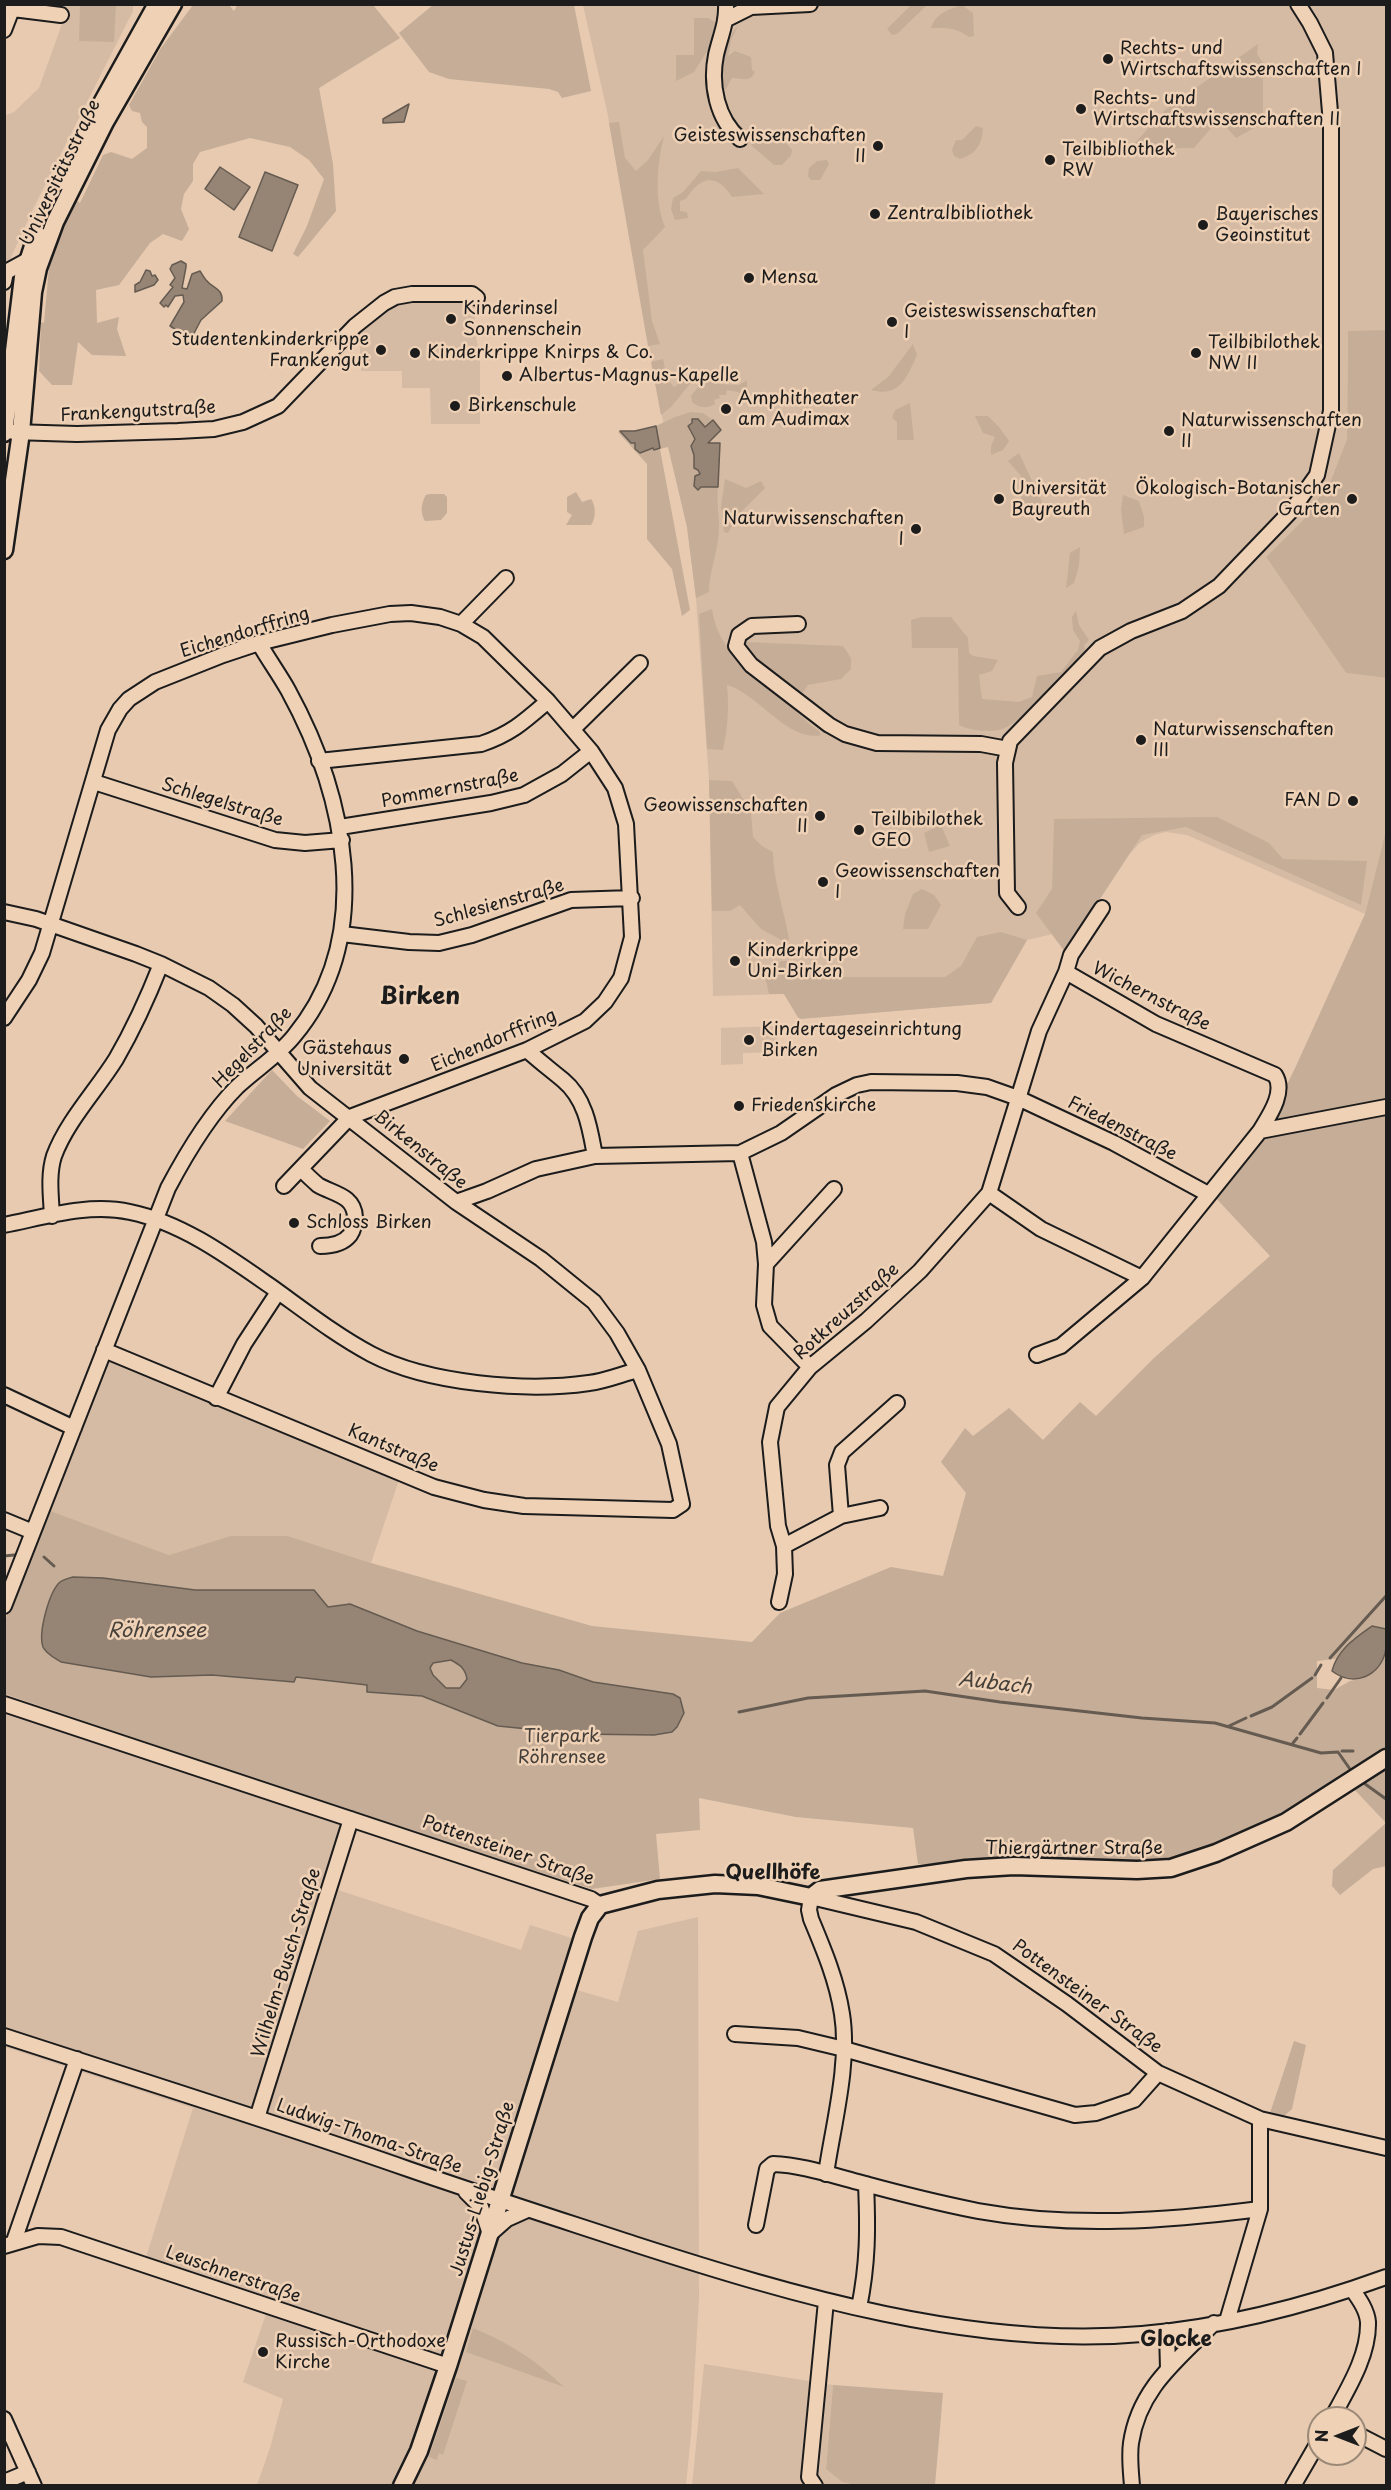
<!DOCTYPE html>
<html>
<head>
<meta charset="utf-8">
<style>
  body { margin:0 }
  #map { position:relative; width:1391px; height:2490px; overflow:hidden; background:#e7cab0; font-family:"Playpen Sans",sans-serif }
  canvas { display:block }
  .frame { position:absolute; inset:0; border:6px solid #1c1c1c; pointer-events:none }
  .north { position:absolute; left:1307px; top:2406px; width:60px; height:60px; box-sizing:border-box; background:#efd1b6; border:2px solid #9b8978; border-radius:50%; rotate:270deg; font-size:16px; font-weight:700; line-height:24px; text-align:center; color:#1c1c1c }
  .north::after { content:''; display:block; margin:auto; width:21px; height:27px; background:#1c1c1c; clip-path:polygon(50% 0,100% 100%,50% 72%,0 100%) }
</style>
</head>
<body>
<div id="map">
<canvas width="1391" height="2490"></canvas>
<div class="frame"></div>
<div class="north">N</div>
</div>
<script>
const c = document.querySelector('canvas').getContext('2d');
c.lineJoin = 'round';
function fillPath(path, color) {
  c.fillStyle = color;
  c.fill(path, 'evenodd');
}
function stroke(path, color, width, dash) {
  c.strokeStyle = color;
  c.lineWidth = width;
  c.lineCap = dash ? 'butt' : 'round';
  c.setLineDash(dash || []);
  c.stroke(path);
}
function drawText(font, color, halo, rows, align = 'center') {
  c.font = font + ' "Playpen Sans",sans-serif';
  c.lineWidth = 5;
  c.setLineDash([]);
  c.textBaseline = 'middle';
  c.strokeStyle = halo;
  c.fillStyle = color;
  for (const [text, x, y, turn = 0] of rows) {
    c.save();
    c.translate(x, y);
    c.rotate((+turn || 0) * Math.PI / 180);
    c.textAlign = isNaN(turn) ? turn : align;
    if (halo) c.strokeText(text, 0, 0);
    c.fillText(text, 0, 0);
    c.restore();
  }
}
fillPath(new Path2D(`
  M63,5H133V11L33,209L8,264L4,262V116L14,112L39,88L62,24Z
  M583,5H1386V330L1348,332L1347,439L1331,480L1304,519L1266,557L1346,673L1386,678V830L1365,914L1187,835L1166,832L1154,835L1141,842L1129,854L1065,952L1053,934L1027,940L991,1003L799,1019L784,994L713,996L709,780L696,598L687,527L660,407L607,111Z
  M413,297L474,301L476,337L480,356V424H431L430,388H402V371H361L359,328L394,301Z
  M778,1026L777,1052L743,1053V1064L721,1065V1028Z
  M108,1359L400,1477L371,1563L288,1536H230L169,1555L48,1510Z
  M5,1694L358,1814L335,1889L521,1950L530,1925L578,1940L563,1986L618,2002L638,1931L698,1917L699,2297L691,2435L686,2485H257L270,2448L283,2399L243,2382L266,2314L141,2273L193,2108L5,2047Z
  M704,2364L833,2385L826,2469L842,2482L855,2485L692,2486Z`), '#d6bba4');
fillPath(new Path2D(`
  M238,4L373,5L400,38L319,88L333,164L336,211L298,257L293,254L307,226L324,179L309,160L290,147L250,138L200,152L193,164V181L184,194L181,209L189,229L182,241L163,234L150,243L119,285L96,290L97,323L119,317L117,329L126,356L92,355L78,342L72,385H52L39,371L41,322L44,323L49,267L62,230L76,200L80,203L103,155L111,152L132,159L147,148V127L142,122L140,113L132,111L129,105L161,48L193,5H229L234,11Z
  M912,4L927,5L897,34L892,35L887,29Z
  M80,5H116L114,42L79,41Z
  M433,5H574L591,91L562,98L558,92L549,89L449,79L429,72L399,33Z
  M962,5L973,13L974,36L969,37C955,27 947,28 931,28C935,14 949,9 962,5Z
  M694,18H708L716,23L709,48L694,72L676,81V55H694Z
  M738,26L731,40L728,56L735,51L751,57L752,70L755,72C750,83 742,78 732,78L726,89L721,90C720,65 721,45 738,26Z
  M1258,44L1257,54L1272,76H1263V123L1236,138L1219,119L1194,148L1143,149L1134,144L1165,110Z
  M619,122L625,158L636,171L648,160L664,136C657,163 654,201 665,227L643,250L652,321L660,344L648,346L609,123Z
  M976,126L983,128C982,145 976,154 960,159L954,156L952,150L956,140H962Z
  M753,142L786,143L792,150L791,155L782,165H774L751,145Z
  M827,160L829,164L820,180H811L808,176L809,168L817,161Z
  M738,168L764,194L732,197C717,173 700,176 686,199L680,201V211L687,212L688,218L675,220L671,209L673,198L683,192L701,171L716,172Z
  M1386,330V678L1346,673L1266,557L1304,519L1331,480L1347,439L1348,331Z
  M913,344L917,355C907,377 900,398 871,390L889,376Z
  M663,359L667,379L674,387L688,378L690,369L698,374L671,407L661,415L651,362Z
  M713,374L718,384L739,385L747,380V399L738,392L727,390L726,395H719L720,398L714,400L715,404C707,409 699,408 692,402L691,396L706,377Z
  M910,403L914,440H897V422L892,418L895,410Z
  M691,412L703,413L713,420L705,427L698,419H692L689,431L695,439L693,461L700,474L701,487H718C716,504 721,523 718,540C716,558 709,573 709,592L696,598L687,527L668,447L660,449L690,610L682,616L672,569L647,539V464L618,432L620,431L631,443H635L640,453L653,448H660L656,426L675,417Z
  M975,416H988L999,427L1009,441L1003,450L991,455V446L995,437L983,433Z
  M1019,453L1043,504L1032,514L1022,512L1021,476L1008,461Z
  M725,479L746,488L761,481L765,488L740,513L728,533L724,532L721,506Z
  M576,492L582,502L591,499C596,506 596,518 591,525H566L572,515L567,512V497Z
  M430,494H444L447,497V513L441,520L425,521C420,513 421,503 426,495Z
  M1123,495L1139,501L1144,517V527L1124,534L1121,509Z
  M1080,547L1079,566L1074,583L1066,588L1070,553Z
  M712,609C718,653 753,673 785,700C796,710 806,723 819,731L821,735C789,743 757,693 727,685C729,707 728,728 723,750L707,749L699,614Z
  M1076,611L1079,625L1089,640L1084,645L1085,653C1067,671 1025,719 1005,728C993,733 970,731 959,725L958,648H912L911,620L922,617H951L968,638L969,653L973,656L998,660L992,671L979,675L982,699L1019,702L1032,697L1037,676L1061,672L1078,650L1080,641L1073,630L1072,617Z
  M746,642L843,646L851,658V669L841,679L808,685L802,694L749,653Z
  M709,780L732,781L751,812L753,837L762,846L773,852C773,880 784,909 789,939L785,942L761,929L740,905L730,911H712Z
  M1217,817L1269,843L1283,859L1367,861L1361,905L1186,827L1142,835L1065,952L1036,913L1052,889L1054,819Z
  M941,825L950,846L929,852L924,833Z
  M1386,830V1751L1282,1818L1223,1844L1167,1862L918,1864L913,1828L796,1817L699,1798L700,1830L656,1834L660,1879L592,1889L358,1814L5,1694L4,1623L48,1510L169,1555L230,1536H288L371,1563L592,1626L752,1642L780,1613L891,1567L943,1576L966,1493L941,1462L965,1428L973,1436L1009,1408L1043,1440L1080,1402L1096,1416L1154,1358L1270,1256L1214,1196L1269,1122L1296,1066L1365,914ZM1354,1638L1363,1678L1350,1681L1334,1690L1317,1688V1661L1335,1659Z
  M922,889L934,895L941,905L928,929H903L905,914L913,894Z
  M1001,932L1027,940L991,1003L799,1019L784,994H769L765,976L781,961H796L809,974L826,977H945L961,966L977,937Z
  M272,1070L297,1096L330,1121L303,1149L225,1121Z
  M1386,1763V1866L1373,1869L1340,1895L1332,1886L1333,1870L1386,1823L1352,1787Z
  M1294,2041L1306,2045L1292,2109L1284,2116L1270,2113Z
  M473,2328C508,2342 537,2361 564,2387L466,2352Z
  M456,2378L467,2381L443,2455L439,2453L437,2460L429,2457Z
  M833,2385L943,2393L935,2485H855L842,2482L826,2469Z`), '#c5ad97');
const water = new Path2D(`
  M409,104L404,122L383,123V119Z
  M220,167L250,187L234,210L205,189Z
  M265,172L298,185L272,251L239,237Z
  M181,261L186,264V267L182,288L187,289L192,274L200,271C202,274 204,278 206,280C213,289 223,288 222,301L201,320L191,339L170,326L184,302L183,295L175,296L168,307L166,305L164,307L160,303L173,287L170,285L175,278L170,269L172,265Z
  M146,270L150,271L152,276L155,275L158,280L154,285L135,292V285L140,282Z
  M692,419H698L705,427L713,420L721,430L708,443H720L718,487H701L698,490L694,486L695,476L700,474L698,470L694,468V455L691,446L695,439L688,426L692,423Z
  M656,426L660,448L654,450L653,448L640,453L635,449V443H631L620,431H635Z
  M73,1577L103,1578L195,1590H314L328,1607L350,1604L417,1631L522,1663L559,1670L593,1682L673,1694L680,1698L684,1713L677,1727L672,1732L654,1735L578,1734L498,1726L422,1696L367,1692V1685L296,1677L294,1682L212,1675L151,1677L61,1662C55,1658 46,1654 43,1647C38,1633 49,1592 60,1582C63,1580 69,1578 73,1577ZM451,1660C460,1665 465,1668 467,1679L460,1688H446L433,1675L430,1668L433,1663Z
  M1372,1626L1386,1629C1386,1635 1387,1642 1386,1649C1381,1676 1354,1688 1332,1671C1337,1650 1355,1638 1372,1626Z`);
fillPath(water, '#968575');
stroke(water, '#655b51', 1.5);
stroke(new Path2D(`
  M4,1556L14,1555
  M44,1557L54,1566
  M1330,1658L1386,1596
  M1315,1675L1321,1665
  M1327,1698L1341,1678
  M739,1712L808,1698L925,1691L1000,1702L1142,1718L1215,1723L1321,1753L1338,1752L1352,1772
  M1251,1716L1272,1707L1312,1678
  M1229,1726L1246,1718
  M1300,1734L1323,1703
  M1293,1743L1297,1738
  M1342,1751H1353
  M1361,1781L1386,1799`), '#655b51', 3);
const minor = new Path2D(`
  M726,4C727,23 720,37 716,55C710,85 717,119 740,139
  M13,9L61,15
  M727,19L751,7L810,4
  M4,30L14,4
  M4,282L6,272L28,260
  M13,432L77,434L178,431L214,429L243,422L278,406L355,326L384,303L395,297L412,294H472L477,298
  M461,624L506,578
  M798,624L752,626L739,635L736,646L751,665L829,725L845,734L877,743L981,744L1008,749
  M573,729L640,663
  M319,761L481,744C511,734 525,721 548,701
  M94,782L275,840L305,843L342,840
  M340,827L491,803L524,795L562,774L591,751
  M1018,907L1007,893L1005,763L1010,741L1100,648L1131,631L1182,611L1219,586L1292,510L1317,475L1331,411V124L1325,53L1310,23L1298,4
  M4,912L36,919L136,954L161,964L209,988L233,1005L256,1026L310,1088L456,1202L541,1259L594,1302L617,1333L638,1370L669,1444L682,1504L673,1510L524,1506L484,1500L434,1487L104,1350
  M342,934L409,942L439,943L472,935L571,900L632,898
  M4,1018L29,980L42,953L108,730L120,709L129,699L155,682L223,655L259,643L332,625L390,614L411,613L440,617L461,624L483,637L548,701L591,751L615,788L626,824L632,937L621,978L605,1002L585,1021L527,1050L350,1117L284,1186
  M527,1050C539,1061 551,1070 563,1080C586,1099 590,1129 595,1156
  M1260,1131L1386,1107
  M740,1153L764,1242L766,1264L764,1305L770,1326L810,1367
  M301,1169C306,1174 312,1180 318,1185C333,1194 354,1195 355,1217C355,1223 354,1229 350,1235C343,1244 331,1246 320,1246
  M989,1193L1041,1229L1142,1278
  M456,1202L487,1191L536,1169L595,1156L740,1153L781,1133L836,1095L857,1085L871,1082L957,1083L987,1087L1018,1098L1114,1143L1208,1194
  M52,1216C51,1196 48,1175 54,1156C67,1121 96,1091 116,1059C134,1028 148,997 161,964
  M4,1225C45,1217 88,1203 130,1212C183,1223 230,1258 273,1288C305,1311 337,1336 371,1354C428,1384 527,1392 589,1383C606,1381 622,1374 638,1370
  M766,1264L834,1189
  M1037,1355L1061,1346L1142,1278L1260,1131C1269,1116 1286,1092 1275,1075L1156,1024L1066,972
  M4,1395L74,1428
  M216,1398L244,1344L278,1292
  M841,1516L837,1465L842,1452L897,1403
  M4,1520L33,1532
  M784,1546L841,1516L880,1508
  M779,1602L785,1574L784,1546L778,1526L770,1442L777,1407L810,1367L866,1321L920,1271L989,1193L1039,1031L1066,972L1071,955L1102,908
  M4,1606L168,1188C186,1154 209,1115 237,1087C256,1069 278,1056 294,1036C377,936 345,794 288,690C279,674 268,659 259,643
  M4,1704L591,1899L600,1905
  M735,2034L798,2038L844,2049L1075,2115L1096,2113L1134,2100L1158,2073
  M4,2036C139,2080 274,2122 408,2169C483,2195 558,2219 634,2244C792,2295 974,2349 1142,2334C1224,2327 1309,2305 1386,2277
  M257,2118L351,1819
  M826,2174C833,2125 850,2064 842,2014C837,1981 824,1950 811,1919L809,1910L811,1897L916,1922L994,1954L1067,2004L1158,2073L1260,2119L1386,2148
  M466,2192L481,2207L490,2234
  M756,2225L767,2169L773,2164C802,2165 831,2175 858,2182C898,2193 938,2203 978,2211C1072,2228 1166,2221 1260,2209
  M490,2234L507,2219L527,2210
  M14,2241L77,2059
  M4,2246L38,2236L61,2237L448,2366
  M859,2308C868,2263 868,2229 866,2184
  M1227,2321L1260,2209V2119
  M1167,2331L1168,2369
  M1332,2418C1347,2390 1369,2356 1368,2322C1367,2310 1359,2299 1352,2289
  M4,2419L34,2486
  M1355,2433L1386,2449
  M4,2482L28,2472
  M815,2486L809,2477L826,2301
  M1132,2486C1131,2472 1129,2457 1131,2443C1139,2388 1178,2360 1214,2323
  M1293,2486L1319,2441`);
const major = new Path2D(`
  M63,181L92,121L157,4
  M4,433L23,277L37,234
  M4,550L21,432L33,292L38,268L55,222L105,122L173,4
  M402,2486L419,2451L448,2366L583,1937L590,1918L600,1905L658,1890L715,1884L758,1886L811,1897L820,1890L966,1869L1014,1866L1137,1870L1171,1868L1216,1853L1286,1822L1386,1758`);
stroke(minor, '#1c1c1c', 18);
stroke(major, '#1c1c1c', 21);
stroke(minor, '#efd1b6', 14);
stroke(major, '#efd1b6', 16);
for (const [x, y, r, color] of [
  [1108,59,6,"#1c1c1c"],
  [1081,109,6,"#1c1c1c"],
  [878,146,6,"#1c1c1c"],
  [1050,160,6,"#1c1c1c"],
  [875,214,6,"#1c1c1c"],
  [1203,225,6,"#1c1c1c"],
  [749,278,6,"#1c1c1c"],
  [451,319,6,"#1c1c1c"],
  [892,322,6,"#1c1c1c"],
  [381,350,6,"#1c1c1c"],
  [415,353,6,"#1c1c1c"],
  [1196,353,6,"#1c1c1c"],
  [507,376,6,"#1c1c1c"],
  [455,406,6,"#1c1c1c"],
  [726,409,6,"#1c1c1c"],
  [1169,431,6,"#1c1c1c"],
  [999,499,6,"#1c1c1c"],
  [1352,499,6,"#1c1c1c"],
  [916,529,6,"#1c1c1c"],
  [1141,740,6,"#1c1c1c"],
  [1353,801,6,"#1c1c1c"],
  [820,816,6,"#1c1c1c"],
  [859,830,6,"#1c1c1c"],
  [823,882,6,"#1c1c1c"],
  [735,961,6,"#1c1c1c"],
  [749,1040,6,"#1c1c1c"],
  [404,1059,6,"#1c1c1c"],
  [739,1106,6,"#1c1c1c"],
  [294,1223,6,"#1c1c1c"],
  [263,2352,6,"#1c1c1c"]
]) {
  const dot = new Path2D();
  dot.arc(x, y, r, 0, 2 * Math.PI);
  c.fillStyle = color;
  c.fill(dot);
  stroke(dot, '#efd1b6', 2);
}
drawText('18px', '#1c1c1c', '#efd1b6', [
  ["Rechts- und",1120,49],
  ["Wirtschaftswissenschaften I",1120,70],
  ["Rechts- und",1093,99],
  ["Wirtschaftswissenschaften II",1093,120],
  ["Geisteswissenschaften",866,136,"right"],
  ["II",866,157,"right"],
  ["Teilbibliothek",1062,150],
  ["RW",1062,171],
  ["Zentralbibliothek",887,214],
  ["Bayerisches",1215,215],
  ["Geoinstitut",1215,236],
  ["Mensa",761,278],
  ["Kinderinsel",463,309],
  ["Sonnenschein",463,330],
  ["Geisteswissenschaften",904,312],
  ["I",904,333],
  ["Studentenkinderkrippe",369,340,"right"],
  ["Frankengut",369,361,"right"],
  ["Teilbibilothek",1208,343],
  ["NW II",1208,364],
  ["Kinderkrippe Knirps & Co.",427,353],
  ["Albertus-Magnus-Kapelle",519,376],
  ["Amphitheater",738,399],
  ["am Audimax",738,420],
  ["Birkenschule",467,406],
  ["Naturwissenschaften",1181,421],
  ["II",1181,442],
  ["Universität",1011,489],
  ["Bayreuth",1011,510],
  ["Ökologisch-Botanischer",1340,489,"right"],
  ["Garten",1340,510,"right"],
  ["Naturwissenschaften",904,519,"right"],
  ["I",904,540,"right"],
  ["Naturwissenschaften",1153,730],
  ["III",1153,751],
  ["FAN D",1341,801,"right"],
  ["Geowissenschaften",808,806,"right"],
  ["II",808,827,"right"],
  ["Teilbibilothek",871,820],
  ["GEO",871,841],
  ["Geowissenschaften",835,872],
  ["I",835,893],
  ["Kinderkrippe",747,951],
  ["Uni-Birken",747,972],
  ["Kindertageseinrichtung",761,1030],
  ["Birken",761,1051],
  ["Gästehaus",392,1049,"right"],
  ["Universität",392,1070,"right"],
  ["Friedenskirche",751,1106],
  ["Schloss Birken",306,1223],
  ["Russisch-Orthodoxe",275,2342],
  ["Kirche",275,2363]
], 'left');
drawText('18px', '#1c1c1c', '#efd1b6', [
  ["Universitätsstraße",61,173,-64],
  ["Frankengutstraße",138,412,-3],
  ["Eichendorffring",245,633,-17],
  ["Pommernstraße",450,789,-11],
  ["Schlegelstraße",222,803,17],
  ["Schlesienstraße",499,904,-16],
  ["Wichernstraße",1151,997,27],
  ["Eichendorffring",494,1041,-23],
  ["Hegelstraße",253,1048,-46],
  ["Friedenstraße",1122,1129,27],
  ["Birkenstraße",420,1150,39],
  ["Rotkreuzstraße",847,1312,-42],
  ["Kantstraße",393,1449,23],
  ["Thiergärtner Straße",1074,1849],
  ["Pottensteiner Straße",508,1851,19],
  ["Wilhelm-Busch-Straße",287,1963,-73],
  ["Pottensteiner Straße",1087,1997,36],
  ["Ludwig-Thoma-Straße",369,2137,19],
  ["Justus-Liebig-Straße",483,2189,-73],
  ["Leuschnerstraße",233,2275,19]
]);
drawText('18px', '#46403b', '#efd1b6', [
  ["Tierpark",562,1737],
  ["Röhrensee",562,1758]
]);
drawText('italic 20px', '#47413b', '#efd1b6', [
  ["Röhrensee",157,1631],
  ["Aubach",995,1684,7]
]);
drawText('bold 20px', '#1c1c1c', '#efd1b6', [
  ["Quellhöfe",773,1873]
]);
drawText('bold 21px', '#1c1c1c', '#efd1b6', [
  ["Glocke",1176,2340]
]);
drawText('bold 24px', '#1c1c1c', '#efd1b6', [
  ["Birken",420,997]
]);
</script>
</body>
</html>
